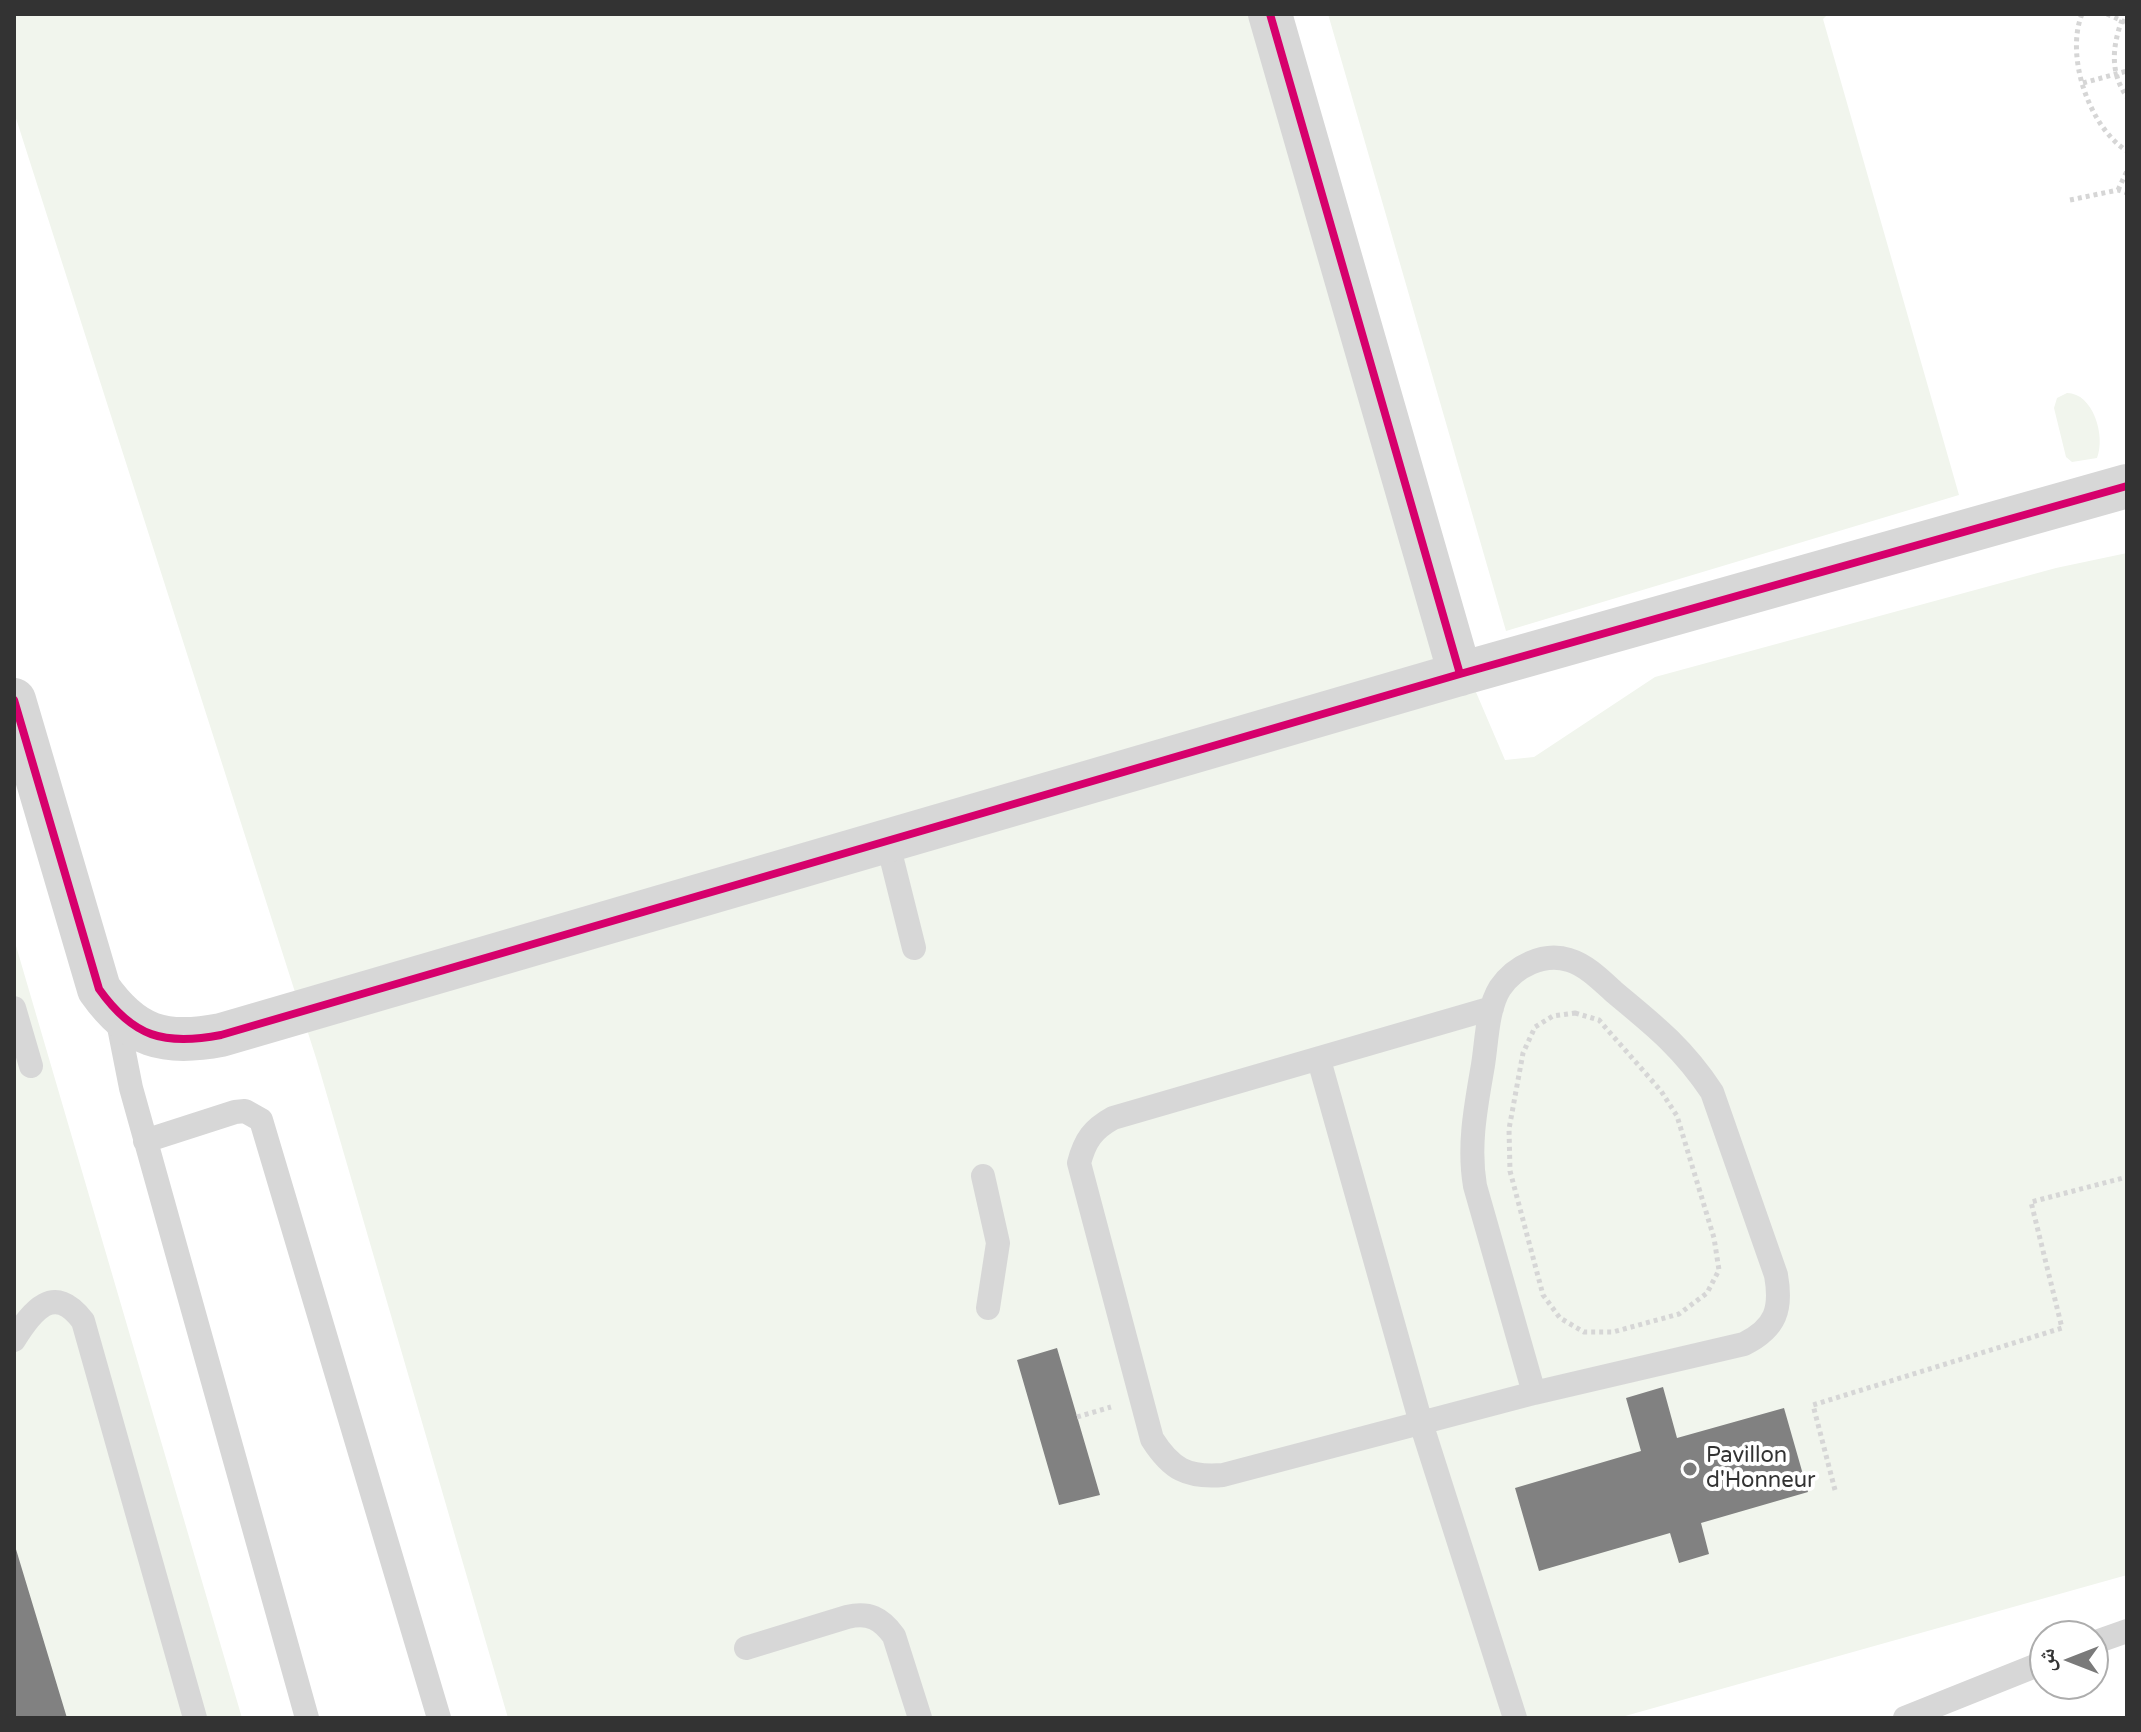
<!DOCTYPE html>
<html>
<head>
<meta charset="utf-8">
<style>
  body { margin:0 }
  #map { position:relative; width:2141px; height:1732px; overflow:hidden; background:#fff; font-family:"Varela Round","Noto Naskh Arabic",sans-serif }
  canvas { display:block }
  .frame { position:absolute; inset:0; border:16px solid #333; pointer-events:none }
  .north { position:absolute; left:2029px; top:1620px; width:80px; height:80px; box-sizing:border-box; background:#fff; border:2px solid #adadad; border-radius:50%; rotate:270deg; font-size:22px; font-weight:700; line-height:32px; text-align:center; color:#333 }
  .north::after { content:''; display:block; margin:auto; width:28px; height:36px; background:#7a7a7a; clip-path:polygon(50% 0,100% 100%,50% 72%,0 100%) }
</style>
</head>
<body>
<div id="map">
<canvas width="2141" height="1732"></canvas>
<div class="frame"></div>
<div class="north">ش</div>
</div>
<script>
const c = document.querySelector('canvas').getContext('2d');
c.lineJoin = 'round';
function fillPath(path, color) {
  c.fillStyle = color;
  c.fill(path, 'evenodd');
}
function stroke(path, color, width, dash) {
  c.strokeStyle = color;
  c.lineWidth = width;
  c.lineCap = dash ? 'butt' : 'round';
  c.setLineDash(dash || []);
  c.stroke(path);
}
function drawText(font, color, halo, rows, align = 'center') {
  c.font = font + ' "Varela Round",sans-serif';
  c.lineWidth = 8;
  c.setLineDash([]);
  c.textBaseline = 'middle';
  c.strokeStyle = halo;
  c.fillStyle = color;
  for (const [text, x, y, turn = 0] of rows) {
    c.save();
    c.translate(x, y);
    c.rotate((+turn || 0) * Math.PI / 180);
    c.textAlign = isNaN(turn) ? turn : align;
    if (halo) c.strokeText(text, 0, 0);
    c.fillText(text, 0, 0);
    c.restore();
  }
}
fillPath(new Path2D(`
  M14,14H1270L1449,629L1505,760L1534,757L1655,677L2056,568L2127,553V1575L1618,1718H508L317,1061L14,112Z
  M1328,14H1828L1823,19L1959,495L1506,631Z
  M2067,393C2093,393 2106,436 2097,458L2072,462L2066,457L2054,408L2057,398Z
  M14,939L242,1718H14Z`), '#f1f5ed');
fillPath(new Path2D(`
  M1057,1348L1100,1495L1059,1505L1017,1360Z
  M1663,1387L1677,1438L1784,1408L1808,1492L1701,1523L1709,1554L1679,1563L1670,1533L1539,1571L1515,1488L1641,1451L1626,1398Z
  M14,1546H15L67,1718H14Z`), '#818181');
stroke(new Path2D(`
  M2082,14C2065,56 2089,127 2127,151
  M2107,14L2127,23
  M2122,20C2112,47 2110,73 2127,97
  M2083,83L2127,71
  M2118,190L2127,171
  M2070,200L2118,190L2127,193
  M1575,1013L1599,1020L1661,1091L1677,1116L1714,1238L1719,1270L1707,1293L1679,1314L1613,1332H1584L1560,1318L1543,1295L1510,1171L1509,1129L1523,1053L1535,1027L1553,1016Z
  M1077,1417L1111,1407
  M1835,1490L1813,1405L2062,1328L2031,1202L2127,1177`), '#d6d6d6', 5, [4, 4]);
stroke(new Path2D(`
  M887,840L914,948
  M14,1008L31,1066
  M1492,1008L1113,1118C1093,1129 1085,1140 1079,1163L1152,1439C1171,1469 1187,1478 1223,1475L1534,1393L1744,1344C1776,1328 1782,1309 1776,1275L1712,1092C1683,1048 1654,1025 1614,992C1601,980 1586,965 1569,960C1544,952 1515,966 1500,988C1487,1009 1487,1040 1483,1065C1476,1106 1468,1145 1475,1186L1534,1393
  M116,1012L131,1088L307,1718
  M1319,1060L1421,1423L1515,1718
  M145,1141L235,1112L245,1111L261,1120L439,1718
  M983,1176L998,1243L988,1308
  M14,1340C32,1311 54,1282 83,1321L195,1718
  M2093,1643L2127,1631
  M746,1648L847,1617C869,1612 881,1618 894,1636L920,1718
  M1905,1718L2045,1662`), '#d7d7d7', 24);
stroke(new Path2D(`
  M1270,14L1460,674
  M14,700L99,989C133,1037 164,1046 221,1035L1460,674L2127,486`), '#d7d7d7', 44);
stroke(new Path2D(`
  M1270,14L1460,674
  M14,700L99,989C133,1037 164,1046 221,1035L1460,674L2127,486`), '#d6006c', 8);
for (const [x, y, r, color] of [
  [1690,1469,8,"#7a7a7a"]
]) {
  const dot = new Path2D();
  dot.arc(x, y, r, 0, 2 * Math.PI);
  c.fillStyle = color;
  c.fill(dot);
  stroke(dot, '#fff', 3);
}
drawText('22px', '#333', '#fff', [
  ["Pavillon",1706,1456],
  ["d'Honneur",1706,1481]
], 'left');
</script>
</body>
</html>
